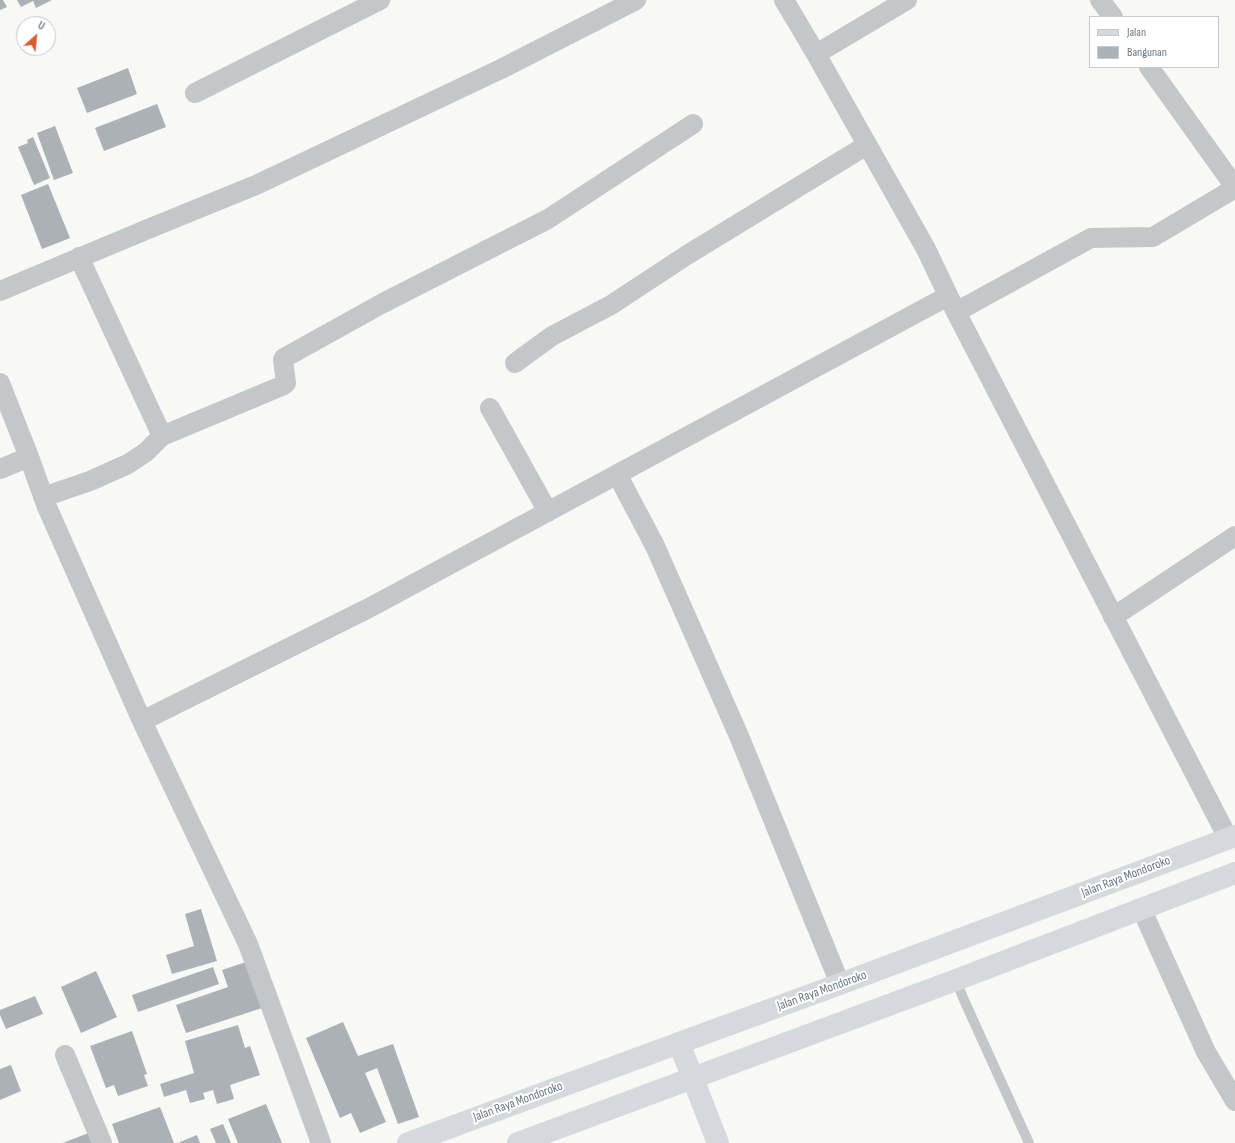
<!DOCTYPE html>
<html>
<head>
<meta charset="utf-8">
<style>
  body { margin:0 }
  #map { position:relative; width:1235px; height:1143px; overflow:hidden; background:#f8f8f5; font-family:"Sofia Sans Condensed",sans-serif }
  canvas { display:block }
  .legend { position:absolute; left:1089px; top:16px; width:130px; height:52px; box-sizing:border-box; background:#fff; border:1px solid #c3c9ce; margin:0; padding:5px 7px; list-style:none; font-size:12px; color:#687885 }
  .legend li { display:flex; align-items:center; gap:8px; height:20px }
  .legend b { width:20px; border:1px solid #c3c9ce }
  .north { position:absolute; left:16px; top:16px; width:40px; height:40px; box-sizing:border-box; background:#fff; border:1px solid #c3c9ce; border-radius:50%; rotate:27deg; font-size:11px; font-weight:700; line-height:16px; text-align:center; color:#687885 }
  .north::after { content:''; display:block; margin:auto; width:14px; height:18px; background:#de592f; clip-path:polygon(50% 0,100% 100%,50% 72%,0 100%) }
</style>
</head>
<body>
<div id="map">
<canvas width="1235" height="1143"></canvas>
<ul class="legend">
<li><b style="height:5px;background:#d5d9dd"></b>Jalan</li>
<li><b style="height:11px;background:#aab2b7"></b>Bangunan</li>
</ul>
<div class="north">U</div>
</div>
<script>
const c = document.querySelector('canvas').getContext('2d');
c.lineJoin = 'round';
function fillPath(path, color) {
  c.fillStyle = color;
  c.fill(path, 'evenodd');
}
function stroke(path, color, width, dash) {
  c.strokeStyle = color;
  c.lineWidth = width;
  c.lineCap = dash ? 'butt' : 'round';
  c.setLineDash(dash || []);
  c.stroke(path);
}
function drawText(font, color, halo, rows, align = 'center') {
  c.font = font + ' "Sofia Sans Condensed",sans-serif';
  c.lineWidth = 4;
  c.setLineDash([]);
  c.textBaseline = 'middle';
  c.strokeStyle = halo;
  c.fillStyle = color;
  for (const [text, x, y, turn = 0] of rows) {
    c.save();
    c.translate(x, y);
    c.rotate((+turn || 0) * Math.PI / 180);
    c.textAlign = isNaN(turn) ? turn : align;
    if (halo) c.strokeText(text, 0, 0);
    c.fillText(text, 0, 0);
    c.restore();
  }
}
fillPath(new Path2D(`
  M0,0H3L7,7L0,10Z
  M17,0H52L36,8L33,1L21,7Z
  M128,68L137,94L87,113L77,88Z
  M157,104L166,127L104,151L95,128Z
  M55,126L73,173L54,180L37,133Z
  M33,137L50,178L34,185L18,147L28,143L27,140Z
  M48,184L70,238L42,249L21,195Z
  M201,909L217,961L172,974L166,955L194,946L185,914Z
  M249,961L265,1007L186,1033L176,1005L228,987L222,970Z
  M213,967L219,984L138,1012L132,995Z
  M96,971L117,1017L81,1033L61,987Z
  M35,996L43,1014L6,1029L0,1015V1010Z
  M343,1022L358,1056L393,1044L419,1117L398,1124L377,1068L365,1073L386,1122L360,1133L351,1113L340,1118L306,1038Z
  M238,1025L245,1048L250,1046L260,1075L230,1085L234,1099L217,1104L213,1090L203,1093L205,1099L190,1103L186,1090L164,1097L160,1084L194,1073L185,1041Z
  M132,1031L147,1074L144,1075L148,1086L118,1096L114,1085L106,1088L90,1046Z
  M11,1065L21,1091L0,1100V1069Z
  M266,1104L282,1143H238L228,1119Z
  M160,1107L174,1143H119L112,1124Z
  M223,1124L231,1143H216L210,1129Z
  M96,1130L101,1143H63Z
  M197,1135L200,1143H180V1142Z`), '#aab2b7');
stroke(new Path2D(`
  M956,980L964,1000L1029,1143`), '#c3c7ca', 10);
stroke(new Path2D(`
  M784,0L816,54L926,249L956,312L1228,838
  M1100,0L1113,17
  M816,54L907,0
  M1149,67L1235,187
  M195,93L380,0
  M79,257L162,436L284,385L286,383L283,360L284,358L383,303L548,219L693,124
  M0,291L148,229L256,185L501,69L636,0
  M956,312L1091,238L1153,237L1235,188
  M515,363L552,336L611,305L687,255L867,145
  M0,383L29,457L47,507L142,721L248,944L321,1143
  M490,408L548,512
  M0,469L29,457
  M617,474L655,546L739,736L840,984
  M43,497L90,481L128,464L146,452L162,436
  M1113,617L1235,536
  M142,721L369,608L948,296
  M1141,908L1206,1052L1235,1101
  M65,1055L102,1143`), '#c3c7ca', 20);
stroke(new Path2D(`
  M679,1043L718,1143`), '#d5d9dd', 22);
stroke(new Path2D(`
  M408,1143L679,1043L840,984L1235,836
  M518,1143L956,980L1235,873`), '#d5d9dd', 22);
drawText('13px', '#687885', '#fff', [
  ["Jalan Raya Mondoroko",1126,877,-21],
  ["Jalan Raya Mondoroko",822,991,-20],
  ["Jalan Raya Mondoroko",518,1102,-20]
]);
</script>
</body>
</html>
